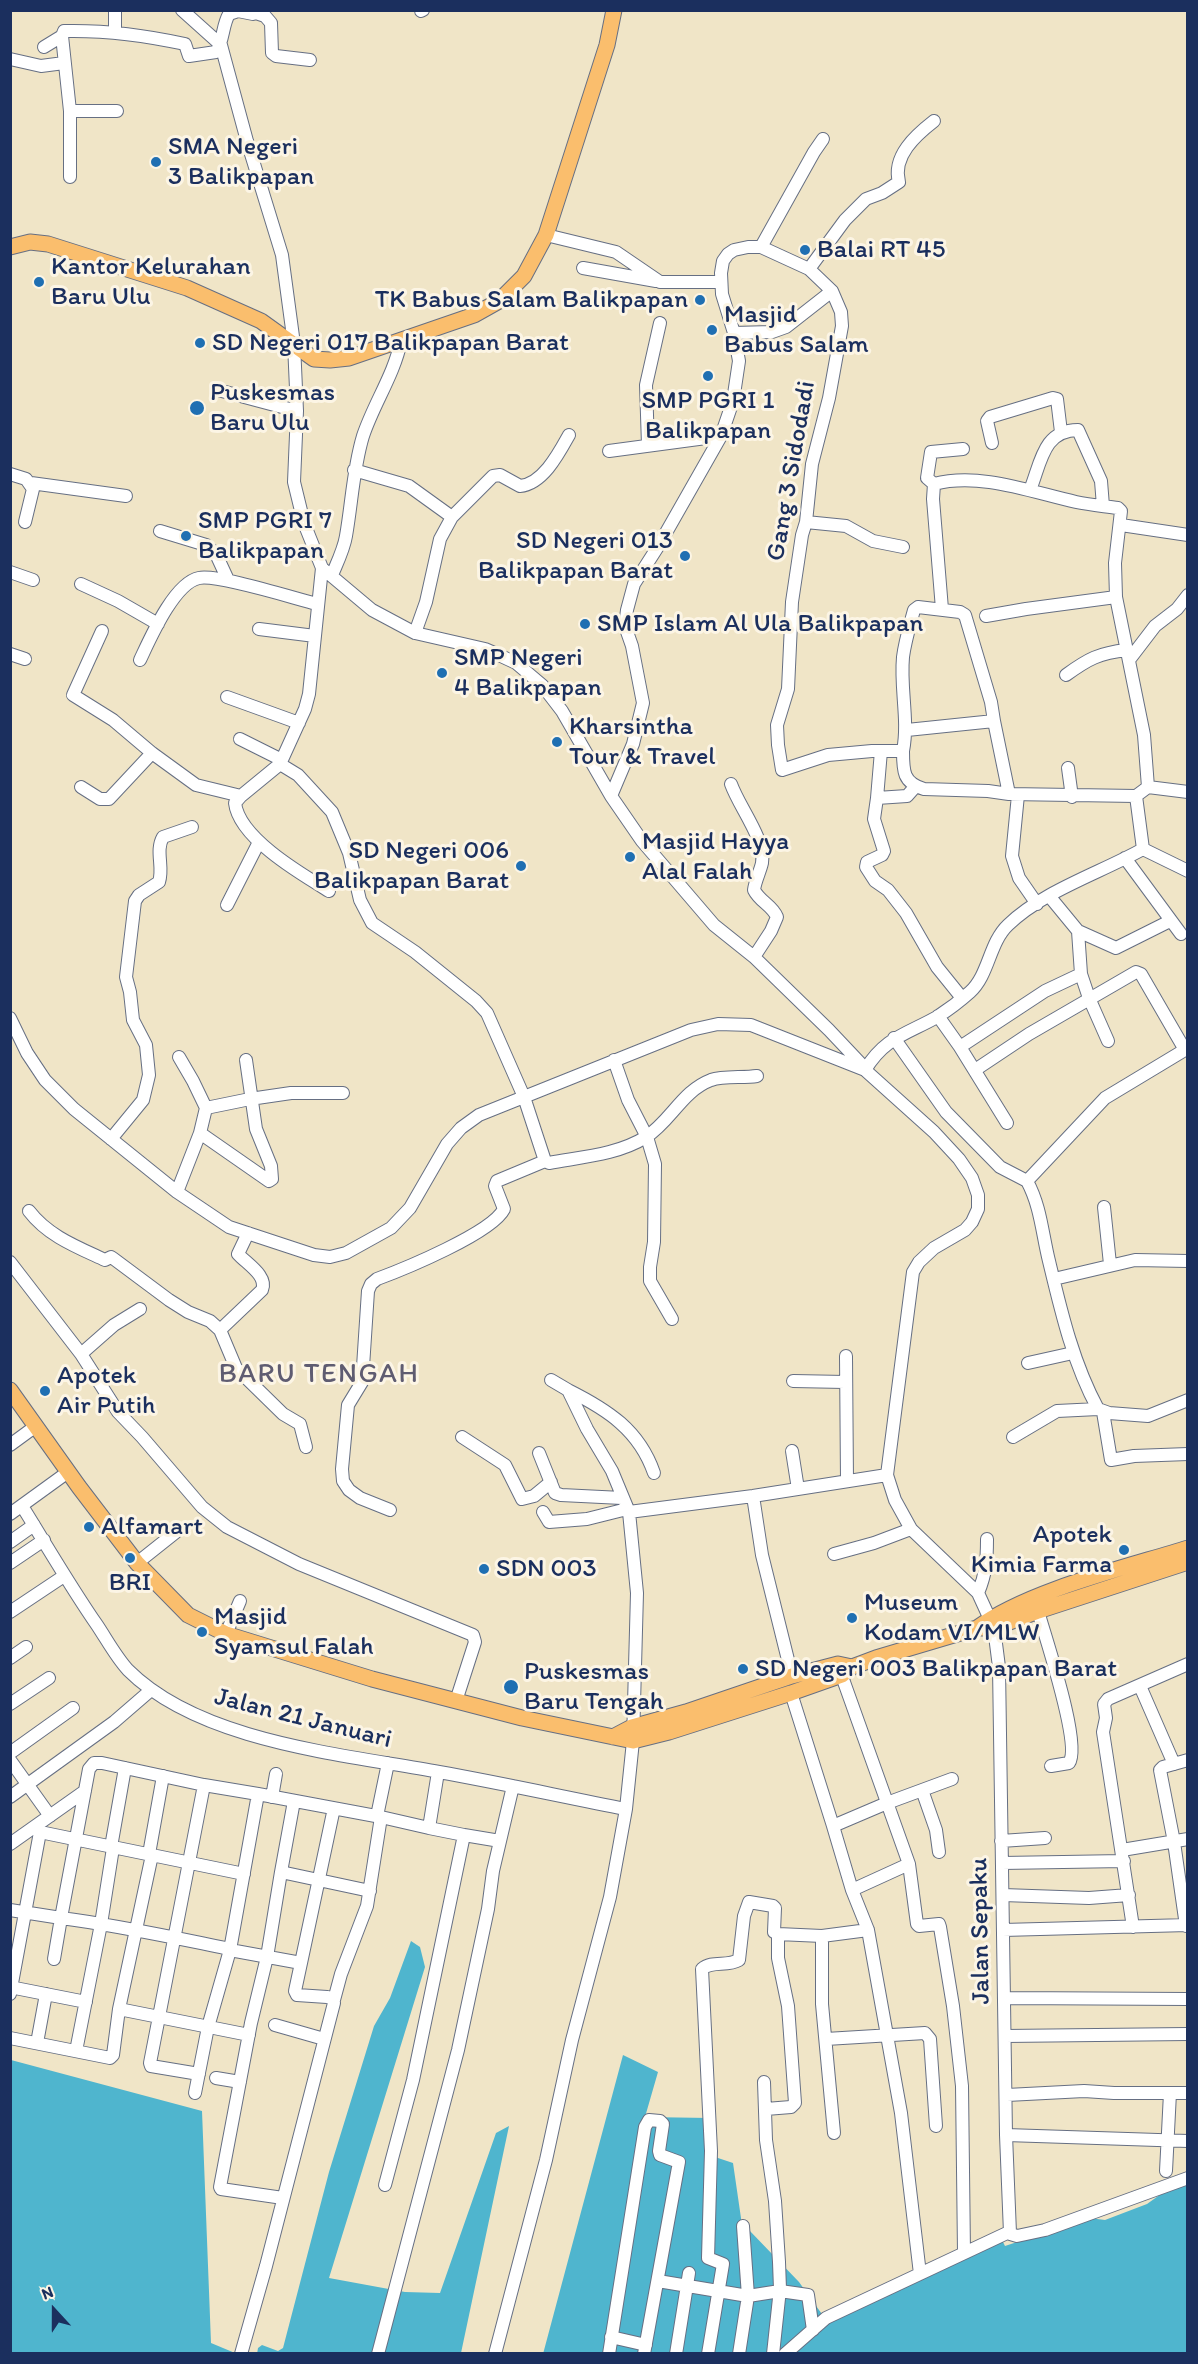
<!DOCTYPE html>
<html>
<head>
<meta charset="utf-8">
<style>
  body { margin:0 }
  #map { position:relative; width:1198px; height:2364px; overflow:hidden; background:#f0e5c7; font-family:Itim,sans-serif }
  canvas { display:block }
  .frame { position:absolute; inset:0; border:12px solid #1b2f5e; pointer-events:none }
  .north { position:absolute; left:24px; top:2280px; width:60px; height:60px; -webkit-text-stroke:4px #fcf5e5; paint-order:stroke; rotate:339deg; font-size:16px; font-weight:700; line-height:24px; text-align:center; color:#1b2f5e }
  .north::after { content:''; display:block; margin:auto; width:21px; height:27px; background:#1b2f5e; clip-path:polygon(50% 0,100% 100%,50% 72%,0 100%) }
</style>
</head>
<body>
<div id="map">
<canvas width="1198" height="2364"></canvas>
<div class="frame"></div>
<div class="north">N</div>
</div>
<script>
const c = document.querySelector('canvas').getContext('2d');
c.lineJoin = 'round';
function fillPath(path, color) {
  c.fillStyle = color;
  c.fill(path, 'evenodd');
}
function stroke(path, color, width, dash) {
  c.strokeStyle = color;
  c.lineWidth = width;
  c.lineCap = dash ? 'butt' : 'round';
  c.setLineDash(dash || []);
  c.stroke(path);
}
function drawText(font, color, halo, rows, align = 'center') {
  c.font = font + ' Itim,sans-serif';
  c.lineWidth = 6;
  c.setLineDash([]);
  c.textBaseline = 'middle';
  c.strokeStyle = halo;
  c.fillStyle = color;
  for (const [text, x, y, turn = 0] of rows) {
    c.save();
    c.translate(x, y);
    c.rotate((+turn || 0) * Math.PI / 180);
    c.textAlign = isNaN(turn) ? turn : align;
    if (halo) c.strokeText(text, 0, 0);
    c.fillText(text, 0, 0);
    c.restore();
  }
}
fillPath(new Path2D(`
  M411,1941L420,1947L425,1967L329,2278L405,2292L440,2293L496,2133L509,2126L461,2353L257,2354L258,2348L262,2345L278,2351L283,2348L329,2172L374,2026L390,1998Z
  M623,2055L658,2072L645,2117L710,2118L712,2156L733,2163L742,2225L749,2230L799,2282L824,2317L1001,2238L1005,2246L1089,2218L1105,2220L1147,2204L1161,2194L1187,2185V2353L543,2354Z
  M11,2060L202,2111L211,2343L235,2353H11Z`), '#4fb5ce');
const minor = new Path2D(`
  M115,10V32
  M182,10L221,45L247,141L282,255L294,344L297,411L294,482L304,523L322,568L372,610L415,633L485,649L501,656L516,663L542,685L562,711L611,796L642,841L714,925L754,957L829,1030L863,1066
  M421,11L423,10
  M256,13L265,16L271,23L272,53L276,56L310,60
  M62,36L70,111V177
  M44,47L62,36L64,31C106,30 144,35 185,44L189,56L216,52C224,40 222,26 229,14L238,11L253,14L257,10
  M10,59L41,66L64,63
  M70,111H117
  M546,235L616,252L660,282H721
  M761,247L814,152L823,139
  M583,268L656,281
  M809,269L845,220L866,199L882,193L899,182C892,156 916,135 934,121
  M734,333L772,332L786,327L832,291
  M218,390L297,411
  M992,443L987,421L990,417L1053,398L1057,399L1061,432
  M648,445L646,385L660,323
  M609,451L721,436
  M354,470L409,486L452,517
  M10,474L26,479L33,489L25,522
  M31,483L126,496
  M934,484L927,478L931,452L963,449
  M1030,490C1041,463 1043,430 1078,430L1101,481L1103,506
  M806,522L846,526L873,541L903,547
  M1121,525L1188,535
  M160,531L206,545L216,554L228,580
  M10,572L33,580
  M332,575C337,563 344,549 346,536C352,502 353,469 363,436C374,403 394,375 401,341
  M81,584L118,601L158,624
  M942,609L933,499L934,484C980,472 1031,492 1076,502C1090,505 1104,506 1118,508L1121,511L1115,563L1116,597L1144,735L1148,787L1136,796L1143,849
  M986,616L1026,609L1116,597
  M259,629L315,636
  M102,631L73,695L113,720L152,753L196,785L241,796L280,764L305,709L309,694L322,568
  M415,633L426,602L440,539L452,517L493,476L500,475L520,486C543,484 559,453 569,435
  M10,654L25,659
  M140,660C150,639 174,583 199,578C218,574 293,598 317,604
  M1129,660L1155,626L1177,609L1188,595
  M1066,675C1088,659 1099,653 1127,650
  M227,697L299,723
  M907,730L994,721L1009,794L1136,796
  M240,739L282,760
  M903,751C903,771 903,783 924,789L988,791L1009,794
  M280,764L298,775L332,812L349,853L360,900L372,923L415,952L476,1001L487,1013L524,1097L545,1161L549,1163C581,1157 617,1155 646,1137C671,1121 682,1091 711,1080C723,1076 743,1078 757,1076
  M1068,768L1072,797
  M731,784C739,807 766,840 762,863C760,872 755,881 754,890C760,902 772,905 777,917L771,931L754,957
  M81,787L100,799H109L152,753
  M915,787L907,796L877,798L874,819L884,851L882,855L867,862L866,867L875,881L888,890L906,913L937,967L962,998
  M1148,787L1188,792
  M1018,795L1012,856L1019,878L1037,904
  M241,796L235,803C239,838 301,874 329,891
  M611,796L633,744L643,703L632,646L625,626L627,610L634,584L659,545L721,436L733,401L739,361L734,333L722,294L721,273L723,261L728,254L734,250L748,247H761L809,269L832,291L841,312L842,326L829,398L812,464L806,522L802,535L792,602L788,689L777,725L778,745L782,770L828,755L872,751H903C909,720 900,689 903,657C905,641 910,625 914,610L918,607L960,612L965,615L991,702L994,721
  M877,798L881,751
  M1125,858L1181,934
  M1050,897L1078,931L1081,974L1089,998L1108,1041
  M227,905L259,842
  M1078,931L1116,948L1170,921
  M938,1016L960,1047L1007,1123
  M10,1018L27,1053L45,1080L74,1109L177,1192L229,1227L314,1255L330,1257L346,1253L391,1228L410,1208L447,1144L461,1128L479,1115L691,1030L718,1024L751,1025L865,1070L934,1132L959,1159L972,1178L978,1195V1209L972,1222L965,1230L934,1248L919,1262L913,1272L887,1475L895,1500L911,1529L978,1593L994,1628L999,1667L1006,2135L1010,2233
  M894,1038L946,1112L1000,1167L1027,1181
  M960,1047L1045,991L1081,974
  M179,1057L193,1081L206,1108
  M614,1060L628,1100L647,1137L655,1164L654,1242L650,1267V1281L672,1319
  M865,1070C885,1037 907,1034 937,1017C948,1010 960,1001 970,992C989,975 989,943 1008,925C1043,891 1100,873 1143,849L1188,871
  M975,1070L1029,1034L1136,972L1141,974L1185,1050
  M200,1133L269,1181L272,1179L271,1166L256,1129L246,1060
  M111,1139L143,1100L149,1075L146,1045L133,1020L130,992L126,977L135,901L139,895L159,882C164,867 155,851 163,837L192,827
  M1027,1181C1041,1207 1042,1233 1049,1261C1061,1311 1073,1363 1098,1409L1109,1413L1148,1416L1188,1400
  M1027,1181L1105,1098L1188,1048
  M177,1192L200,1133L206,1108L250,1099L291,1093H343
  M1104,1207L1110,1264
  M29,1211C48,1236 77,1247 105,1260L111,1257L114,1259L169,1300L188,1312L210,1321L220,1330L236,1368L283,1414L300,1424L306,1447
  M10,1262L81,1354L118,1412L142,1437L202,1507L227,1527L299,1564L473,1635L475,1642L456,1701
  M1054,1279L1135,1260L1188,1261
  M220,1330L262,1290C268,1276 247,1264 238,1254L248,1233
  M81,1354L114,1325L140,1309
  M846,1356L847,1481
  M1028,1363L1073,1353
  M551,1380L568,1390L587,1429L612,1471L629,1512
  M793,1381L845,1382
  M568,1390C608,1410 639,1430 654,1473
  M1103,1412L1111,1460L1134,1456L1188,1454
  M462,1437L505,1465L522,1499L534,1496L551,1482
  M1013,1437L1057,1411L1098,1409
  M10,1445L36,1426
  M792,1451L798,1489
  M539,1453L555,1493L561,1495L622,1498
  M753,1496L762,1555L792,1676
  M22,1506C47,1546 70,1586 97,1625C107,1640 116,1657 128,1670C200,1742 342,1754 439,1772C501,1783 564,1797 626,1809
  M390,1510L360,1498L349,1490L343,1481L342,1469L348,1405L362,1382L368,1291L371,1284L377,1279C404,1269 492,1233 504,1209L495,1186L497,1181L545,1161
  M543,1512L549,1522L587,1519L627,1509
  M10,1514L68,1472
  M10,1542L34,1525
  M834,1554L874,1543L911,1529
  M10,1563L44,1540
  M137,1563L176,1532
  M978,1593C986,1574 987,1560 987,1539
  M1038,1611C1045,1637 1082,1745 1069,1763L1051,1766
  M10,1612L64,1576
  M226,1634L240,1601
  M10,1658L26,1647
  M839,1668L909,1864L917,1924L919,1926L939,1924L940,1927L953,2006L962,2086L964,2253
  M1140,1686L1174,1764
  M791,1693L833,1826
  M10,1704L49,1678
  M10,1753L73,1708
  M10,1760L50,1816
  M922,1790L936,1830L939,1852
  M258,1794L381,1817
  M10,1797L114,1722L151,1690
  M272,1797L276,1774
  M377,1816L388,1763
  M429,1828L464,1835
  M1001,1841L1045,1838
  M10,1844L85,1791
  M111,1847L125,1768
  M1122,1850L1188,1839
  M149,1854L163,1776
  M152,1855L119,2009L249,2035
  M1002,1863L1124,1861
  M281,1872L294,1801
  M852,1890L909,1864
  M1003,1895L1089,1898L1129,1895
  M10,1910L61,1918L54,1959
  M1186,1926L1174,1842L1160,1770L1163,1767L1188,1760
  M1133,1927L1103,1732L1106,1718L1104,1704L1108,1699L1188,1664
  M1003,1930L1188,1925
  M822,1936V2004L834,2133
  M301,1963L334,1808
  M10,1987L86,2002
  M10,1994L40,1832L244,1874
  M1005,1998L1188,1999
  M334,2000L341,1974L367,1906L381,1817L429,1828L438,1772
  M275,2025L324,2039
  M1005,2036L1188,2034
  M10,2038L110,2058L113,2055L119,2009
  M826,2039L925,2033L930,2039L936,2126
  M37,2043L46,1994
  M76,2051L101,1924L113,1848
  M199,2074L151,2066L150,2063L204,1785
  M216,2078L240,2082
  M764,2082L766,2140L775,2201L779,2262L780,2289L773,2354
  M195,2093L208,2027L230,1950L258,1794L204,1785L102,1763H94L89,1769L61,1918C116,1925 171,1937 225,1948L230,1950L301,1963L295,1991L297,1995L327,1997L332,1998L334,2003L266,2266L241,2354
  M1007,2095L1084,2091L1114,2093H1188
  M766,2109L791,2107L795,2103L788,2006L778,1958V1934
  M1006,2135L1188,2141
  M1166,2171L1170,2093
  M385,2185L413,2080L464,1835L500,1841
  M283,2198L221,2189L220,2187L251,2023L267,1957L281,1872L370,1891
  M743,2226L748,2296L780,2291L808,2295L813,2330
  M920,2274L901,2113L868,1930L852,1890L833,1826L887,1803L952,1779
  M658,2281L748,2296L739,2354
  M611,2337L646,2345
  M378,2354L458,2050L488,1909L493,1871L513,1786
  M495,2354L546,2160L572,2040L610,1897L626,1809L633,1741L637,1593L629,1512L753,1496L887,1475
  M609,2354L645,2127L649,2120L660,2121L663,2124L659,2151L660,2155L679,2162L644,2354
  M676,2354L689,2273
  M708,2354L723,2264L708,2258L711,2151L702,1969C712,1960 727,1967 739,1960L744,1916L749,1902L773,1906L775,1908L774,1932L778,1934L822,1936L868,1930
  M785,2354L826,2318L1007,2233L1017,2236L1045,2230L1188,2178`);
const major = new Path2D(`
  M10,247L30,242L48,244L187,288L261,321L314,359L330,360L349,358L474,315L499,301L524,276L546,235L607,45L614,10
  M10,1390L79,1487L137,1563L188,1615L226,1634L372,1679L522,1718L633,1741L669,1732L791,1693L842,1675L852,1667L876,1658L977,1628H994L1038,1611L1188,1562
  M977,1628C1030,1590 1124,1568 1188,1548
  M613,1737L632,1727L686,1712L792,1676L838,1664L852,1667`);
stroke(minor, '#666f83', 14);
stroke(major, '#666f83', 17);
stroke(minor, '#fff', 12);
stroke(major, '#fabe6d', 15);
for (const [x, y, r, color] of [
  [156,162,6,"#1f6fb2"],
  [805,250,6,"#1f6fb2"],
  [39,282,6,"#1f6fb2"],
  [700,300,6,"#1f6fb2"],
  [712,330,6,"#1f6fb2"],
  [200,343,6,"#1f6fb2"],
  [708,376,6,"#1f6fb2"],
  [197,408,8,"#1f6fb2"],
  [186,536,6,"#1f6fb2"],
  [685,556,6,"#1f6fb2"],
  [585,624,6,"#1f6fb2"],
  [442,673,6,"#1f6fb2"],
  [557,742,6,"#1f6fb2"],
  [630,857,6,"#1f6fb2"],
  [521,866,6,"#1f6fb2"],
  [45,1391,6,"#1f6fb2"],
  [89,1527,6,"#1f6fb2"],
  [1124,1550,6,"#1f6fb2"],
  [130,1558,6,"#1f6fb2"],
  [484,1569,6,"#1f6fb2"],
  [852,1618,6,"#1f6fb2"],
  [202,1632,6,"#1f6fb2"],
  [743,1669,6,"#1f6fb2"],
  [511,1687,8,"#1f6fb2"]
]) {
  const dot = new Path2D();
  dot.arc(x, y, r, 0, 2 * Math.PI);
  c.fillStyle = color;
  c.fill(dot);
  stroke(dot, '#fcf5e5', 2);
}
drawText('26px', '#1b2f5e', '#fcf5e5', [
  ["SMA Negeri",168,147],
  ["3 Balikpapan",168,177],
  ["Balai RT 45",817,250],
  ["Kantor Kelurahan",51,267],
  ["Baru Ulu",51,297],
  ["TK Babus Salam Balikpapan",688,300,"right"],
  ["Masjid",724,315],
  ["Babus Salam",724,345],
  ["SD Negeri 017 Balikpapan Barat",212,343],
  ["Puskesmas",210,393],
  ["Baru Ulu",210,423],
  ["SMP PGRI 1",708,401,"center"],
  ["Balikpapan",708,431,"center"],
  ["SMP PGRI 7",198,521],
  ["Balikpapan",198,551],
  ["SD Negeri 013",673,541,"right"],
  ["Balikpapan Barat",673,571,"right"],
  ["SMP Islam Al Ula Balikpapan",597,624],
  ["SMP Negeri",454,658],
  ["4 Balikpapan",454,688],
  ["Kharsintha",569,727],
  ["Tour & Travel",569,757],
  ["Masjid Hayya",642,842],
  ["Alal Falah",642,872],
  ["SD Negeri 006",509,851,"right"],
  ["Balikpapan Barat",509,881,"right"],
  ["Apotek",57,1376],
  ["Air Putih",57,1406],
  ["Alfamart",101,1527],
  ["Apotek",1112,1535,"right"],
  ["Kimia Farma",1112,1565,"right"],
  ["SDN 003",496,1569],
  ["BRI",130,1583,"center"],
  ["Museum",864,1603],
  ["Kodam VI/MLW",864,1633],
  ["Masjid",214,1617],
  ["Syamsul Falah",214,1647],
  ["SD Negeri 003 Balikpapan Barat",755,1669],
  ["Puskesmas",524,1672],
  ["Baru Tengah",524,1702]
], 'left');
drawText('26px', '#1b2f5e', '#fcf5e5', [
  ["Gang 3 Sidodadi",792,471,-80],
  ["Jalan 21 Januari",303,1719,14],
  ["Jalan Sepaku",981,1931,-91]
]);
c.letterSpacing = '1.5px';
drawText('28px', '#5f5c71', '#fcf5e5', [
  ["BARU TENGAH",319,1375]
]);
c.letterSpacing = '0px';
</script>
</body>
</html>
